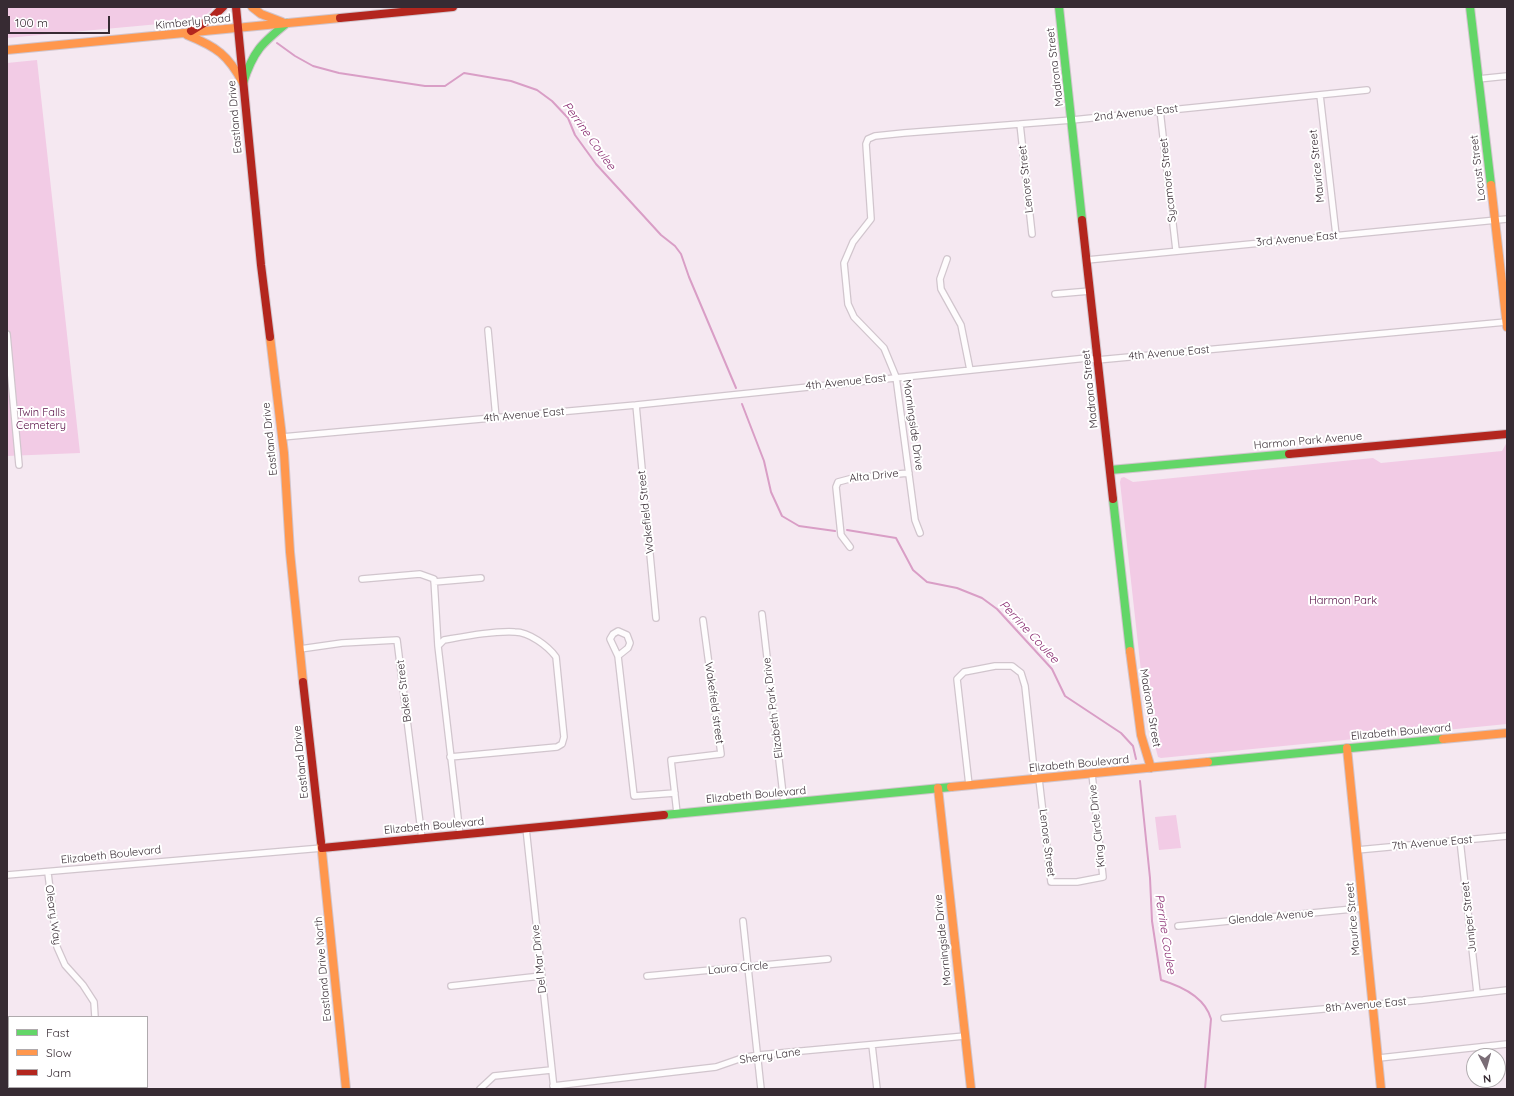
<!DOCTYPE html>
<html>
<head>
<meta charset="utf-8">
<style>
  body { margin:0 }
  #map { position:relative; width:1514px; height:1096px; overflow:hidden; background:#f5e8f1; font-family:Quicksand,sans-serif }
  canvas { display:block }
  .frame { position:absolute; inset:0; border:8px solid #372b33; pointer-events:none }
  .legend { position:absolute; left:8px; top:1016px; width:140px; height:72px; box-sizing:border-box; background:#fff; border:1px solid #afaaad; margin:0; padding:5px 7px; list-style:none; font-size:12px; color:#372b33 }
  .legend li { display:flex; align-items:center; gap:8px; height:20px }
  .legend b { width:20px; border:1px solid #afaaad }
  .north { position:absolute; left:1466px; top:1048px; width:40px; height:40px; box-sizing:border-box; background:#fff; border:1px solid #afaaad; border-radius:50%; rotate:174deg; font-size:11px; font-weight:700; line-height:16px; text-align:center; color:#372b33 }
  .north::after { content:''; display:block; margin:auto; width:14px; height:18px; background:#7a6d76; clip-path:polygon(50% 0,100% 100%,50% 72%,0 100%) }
  .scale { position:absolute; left:8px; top:16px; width:102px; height:18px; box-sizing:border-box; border:2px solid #372b33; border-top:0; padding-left:5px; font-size:12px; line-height:14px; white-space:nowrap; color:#372b33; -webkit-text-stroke:3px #fff; paint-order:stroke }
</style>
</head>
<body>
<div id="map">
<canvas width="1514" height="1096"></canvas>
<div class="frame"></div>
<ul class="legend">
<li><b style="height:5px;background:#63d668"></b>Fast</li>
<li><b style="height:5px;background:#ff974d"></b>Slow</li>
<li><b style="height:5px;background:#b3261e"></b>Jam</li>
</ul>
<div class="north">N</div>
<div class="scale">100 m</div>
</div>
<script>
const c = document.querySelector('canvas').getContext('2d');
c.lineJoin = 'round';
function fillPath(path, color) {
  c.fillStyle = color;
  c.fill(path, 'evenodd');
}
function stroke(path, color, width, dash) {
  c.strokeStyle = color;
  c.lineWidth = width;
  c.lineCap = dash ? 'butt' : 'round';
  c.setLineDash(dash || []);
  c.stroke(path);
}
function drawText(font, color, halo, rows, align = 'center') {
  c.font = font + ' Quicksand,sans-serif';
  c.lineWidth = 4;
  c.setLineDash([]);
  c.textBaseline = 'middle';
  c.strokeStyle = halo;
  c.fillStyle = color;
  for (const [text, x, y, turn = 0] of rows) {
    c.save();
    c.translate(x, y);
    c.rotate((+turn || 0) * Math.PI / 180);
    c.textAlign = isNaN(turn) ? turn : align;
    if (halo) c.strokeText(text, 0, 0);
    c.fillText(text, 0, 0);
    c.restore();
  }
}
fillPath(new Path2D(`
  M7,7H214L204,17L170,23L7,38Z
  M37,60L80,453L7,456V63Z
  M1507,442V724L1161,758L1158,757L1145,707L1120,482L1121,478L1124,477L1133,482L1373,458L1381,463L1502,451Z
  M1176,815L1181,848L1159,850L1155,817Z`), '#f2cbe5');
stroke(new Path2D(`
  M277,43L295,56L313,66L339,73L425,86H445L464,73L511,81L537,90L552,101L568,118L575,135L596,164L661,235L675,246L681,254L689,277L736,388
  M742,404L764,461L771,492L782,516L799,526L835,531
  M847,530L896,538L913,570L927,582L957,588L982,598L997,609L1052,669L1065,696L1121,733L1133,746L1136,759
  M1140,781L1150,878L1152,921L1161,980C1181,986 1205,997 1211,1019L1205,1089`), '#d99ec6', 2);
const street = new Path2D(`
  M1478,79L1507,76
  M1320,95L1336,235
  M1160,110L1176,250
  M1020,124L1032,234
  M947,259L940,279L941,289L961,325L970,370
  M1087,260L1507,219
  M1055,294L1090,291
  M488,330L496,418
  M7,334L19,465
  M636,405L656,618
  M282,437L636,405L1087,358L1097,360L1506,322
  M920,533L915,520L896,377L884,348L854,317L848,304L844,263L853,242L871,219L866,144L868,139L875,136L904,133L1072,120L1367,90
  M850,547L841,535L836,487L838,482L853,478L909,473
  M362,579L420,574L434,579L438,646
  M434,582L481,578
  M762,614L784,803
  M300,649L342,643L397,640L422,839
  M618,656L628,648L630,643L627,635L618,631L613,634L610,639L618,656L634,796L675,793
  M450,757L557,747L562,744L564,737L556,657C548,646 529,632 515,632C492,631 467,636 444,640L438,646L460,835
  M1039,779L1051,882H1077L1103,877L1092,774
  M969,785L957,679L964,672L995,666H1012L1021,673L1025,686L1035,779
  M677,813L671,760L721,754L703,620
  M526,828L554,1089
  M1460,840L1477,993
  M1357,850L1507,836
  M48,873L57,947L65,965L83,985L94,1002L95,1017
  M7,875L322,848
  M743,921L761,1089
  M1178,926L1363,908
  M647,976L828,959
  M451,986L541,976
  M1224,1018L1423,1000L1507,990
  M872,1045L877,1089
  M1379,1058L1507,1044
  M7,1077L8,1089
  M553,1086L716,1067L742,1058L758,1055L965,1036
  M102,1087L103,1089
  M480,1089L494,1076L551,1070`);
const fast = new Path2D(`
  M1059,7L1082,220
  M1470,7L1491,185
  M243,83C253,51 262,43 287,23
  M1110,470L1289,454
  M1113,499L1130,651
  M1208,762L1443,739
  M664,815L951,787`);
const slow = new Path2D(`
  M252,7L261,14L282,22
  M187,35C217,47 228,55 243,83
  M7,50L340,18
  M1491,185L1507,327
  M270,337L284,453L290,552L303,682
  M1130,651L1141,735L1151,768
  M1443,739L1507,733
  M1347,748L1381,1089
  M951,787L1208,762
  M938,788L971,1089
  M321,842L346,1089`);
const jam = new Path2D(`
  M236,7L261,265L270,337
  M340,18L453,7
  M191,31L212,18L223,7
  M1082,220L1113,499
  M1289,454L1507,434
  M303,682L321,842
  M322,848L664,815`);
stroke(street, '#d1c5cd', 8);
stroke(fast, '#d1c5cd', 10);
stroke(slow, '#d1c5cd', 10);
stroke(jam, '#d1c5cd', 10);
stroke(street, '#fefcfd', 5.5);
stroke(fast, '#63d668', 8);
stroke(slow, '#ff974d', 8);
stroke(jam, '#b3261e', 8);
drawText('11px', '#372b33', '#fff', [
  ["Kimberly Road",193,22,-6],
  ["Madrona Street",1055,67,-97],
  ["2nd Avenue East",1136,113,-6],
  ["Eastland Drive",235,117,-95],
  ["Maurice Street",1317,166,-96],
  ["Locust Street",1478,168,-97],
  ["Lenore Street",1026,179,-96],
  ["Sycamore Street",1168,180,-96],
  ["3rd Avenue East",1297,239,-5],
  ["4th Avenue East",1169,353,-5],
  ["4th Avenue East",846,382,-6],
  ["Madrona Street",1090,389,-96],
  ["4th Avenue East",524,415,-5],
  ["Morningside Drive",913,425,82],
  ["Eastland Drive",270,439,-96],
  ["Harmon Park Avenue",1308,441,-5],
  ["Alta Drive",874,476,-6],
  ["Wakefield Street",646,512,-96],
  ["Baker Street",404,691,-97],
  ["Wakefield street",714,703,82],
  ["Elizabeth Park Drive",773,708,-97],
  ["Madrona Street",1150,708,80],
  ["Elizabeth Boulevard",1401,732,-5],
  ["Eastland Drive",301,762,-96],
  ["Elizabeth Boulevard",1079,764,-5],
  ["Elizabeth Boulevard",756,795,-5],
  ["Elizabeth Boulevard",434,826,-5],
  ["King Circle Drive",1097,826,-96],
  ["Lenore Street",1047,843,83],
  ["7th Avenue East",1432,843,-5],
  ["Elizabeth Boulevard",111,855,-6],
  ["Oleary Way",53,915,82],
  ["Glendale Avenue",1271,917,-5],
  ["Juniper Street",1469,917,-96],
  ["Maurice Street",1353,919,-95],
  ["Morningside Drive",943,940,-96],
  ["Del Mar Drive",539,959,-96],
  ["Laura Circle",738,968,-5],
  ["Eastland Drive North",323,969,-95],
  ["8th Avenue East",1366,1005,-5],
  ["Sherry Lane",770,1056,-8]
]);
drawText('11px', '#560e44', '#fff', [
  ["Twin Falls",41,413],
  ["Cemetery",41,426],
  ["Harmon Park",1343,601]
]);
drawText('italic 12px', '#8a2c71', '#fff', [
  ["Perrine Coulee",589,136,54],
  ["Perrine Coulee",1029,632,47],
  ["Perrine Coulee",1165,934,81]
]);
</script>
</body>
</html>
